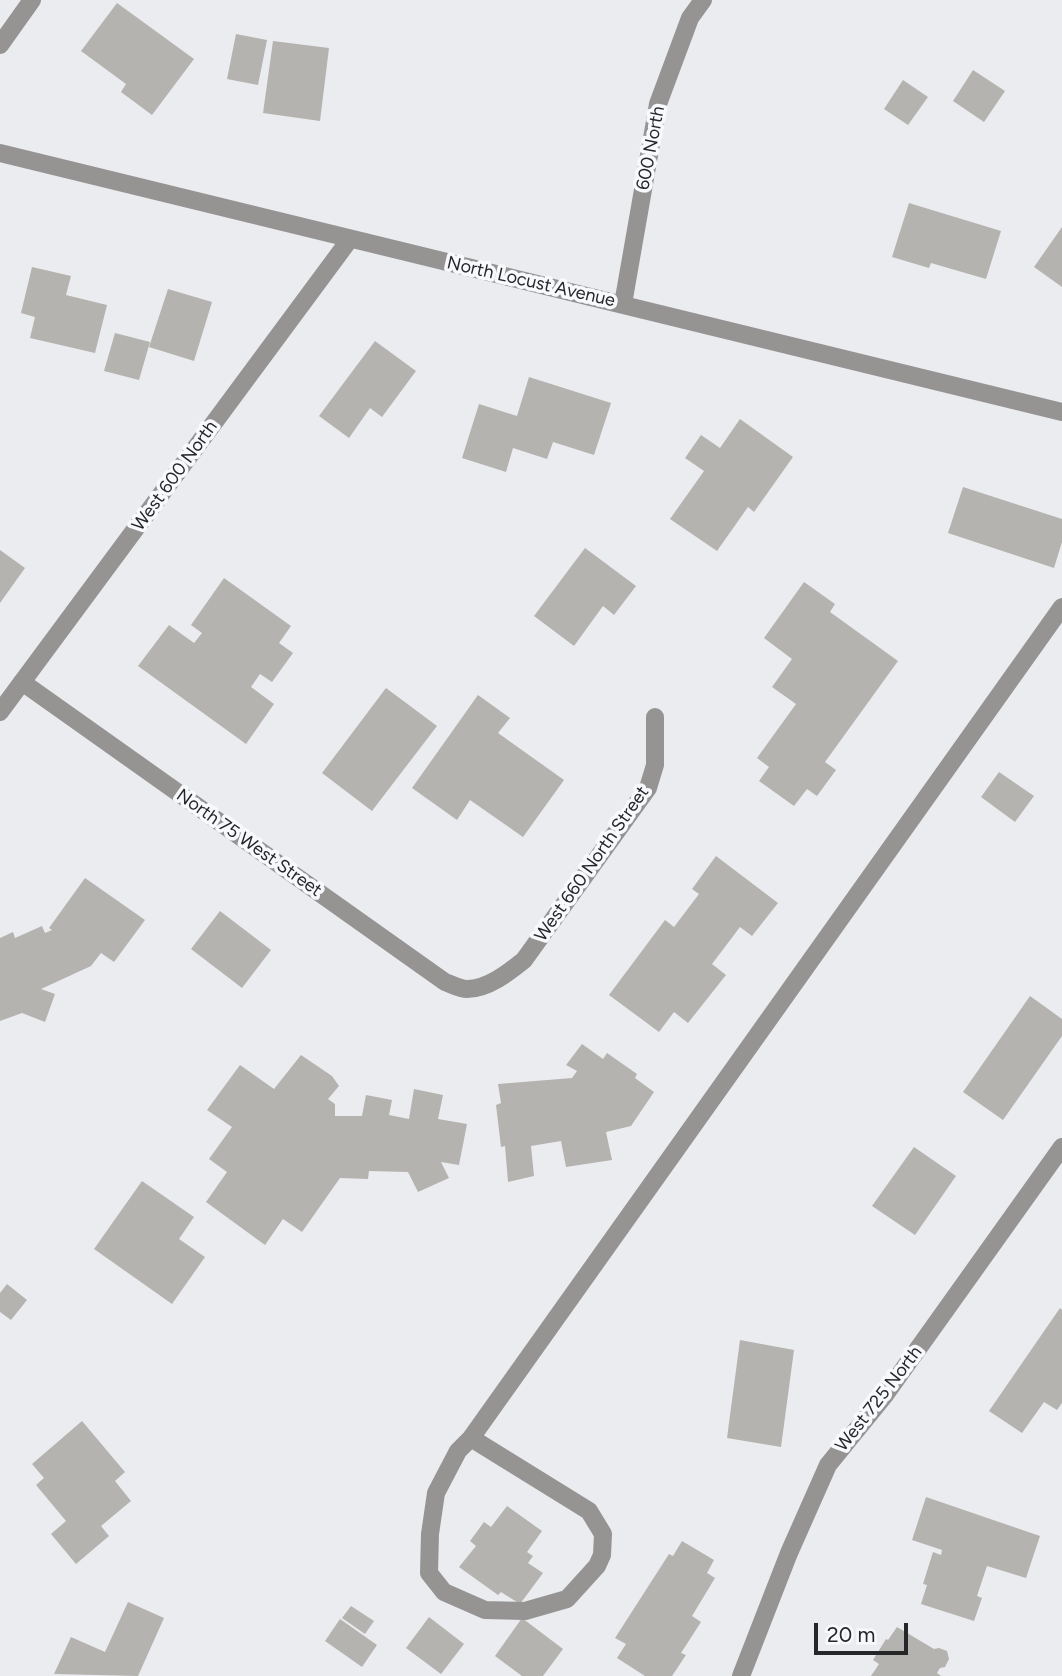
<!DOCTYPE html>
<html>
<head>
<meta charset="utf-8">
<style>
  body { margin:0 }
  #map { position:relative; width:1062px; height:1676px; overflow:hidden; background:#ebecf0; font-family:Figtree,sans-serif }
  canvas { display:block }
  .scale { position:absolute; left:814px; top:1623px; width:94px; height:32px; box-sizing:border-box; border:4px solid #262728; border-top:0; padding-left:9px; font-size:21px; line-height:24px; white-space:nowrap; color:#262728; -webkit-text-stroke:5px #f8f9fd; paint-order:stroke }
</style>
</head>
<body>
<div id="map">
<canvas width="1062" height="1676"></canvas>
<div class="scale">20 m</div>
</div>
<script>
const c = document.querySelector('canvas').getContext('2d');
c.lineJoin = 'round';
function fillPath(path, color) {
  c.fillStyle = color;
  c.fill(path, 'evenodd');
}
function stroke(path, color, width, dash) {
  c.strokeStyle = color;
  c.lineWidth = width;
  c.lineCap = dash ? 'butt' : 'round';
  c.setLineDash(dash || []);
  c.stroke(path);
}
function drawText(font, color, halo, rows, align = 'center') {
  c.font = font + ' Figtree,sans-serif';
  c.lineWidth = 7;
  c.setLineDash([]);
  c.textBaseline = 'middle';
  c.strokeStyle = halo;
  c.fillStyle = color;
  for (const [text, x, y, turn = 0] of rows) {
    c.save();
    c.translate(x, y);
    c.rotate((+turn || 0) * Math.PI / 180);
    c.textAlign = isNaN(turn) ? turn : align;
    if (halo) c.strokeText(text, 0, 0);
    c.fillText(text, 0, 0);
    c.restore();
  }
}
fillPath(new Path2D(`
  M117,3L194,59L152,115L121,92L126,84L81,51Z
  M236,34L267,40L258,85L227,79Z
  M273,41L329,48L320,121L263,113Z
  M973,70L1005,91L984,122L953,101Z
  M903,80L928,97L908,125L884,109Z
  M909,203L1001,231L986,279L931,263L929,268L892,257Z
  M1062,227V287L1034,267Z
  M32,267L71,276L66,295L107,305L95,353L30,338L35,317L21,313Z
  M168,289L212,302L194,361L149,347Z
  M115,333L150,342L139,380L104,371Z
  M375,341L416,371L382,417L370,408L349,438L319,416Z
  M529,377L611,403L594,455L553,442L547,459L513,448L506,472L462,458L479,404L517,416Z
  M740,419L793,457L754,512L748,507L717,551L670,519L704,471L685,458L701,435L720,448Z
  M963,487L1062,519V542L1054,568L948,533Z
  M585,548L636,586L614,615L603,606L574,646L534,616Z
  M0,550L25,568L0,603Z
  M224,578L291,626L279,643L293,653L272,682L260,674L251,687L274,704L246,744L138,666L169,625L194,643L202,633L191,625Z
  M804,582L835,604L830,612L898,661L825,762L836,770L817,796L807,789L794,806L759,781L769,767L757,758L796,704L772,687L792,659L764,638Z
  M386,688L437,726L372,811L322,773Z
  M478,695L510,718L498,733L564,780L523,837L470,800L457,820L412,788Z
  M999,772L1034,796L1015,822L981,797Z
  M716,856L778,903L752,936L740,927L712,964L726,975L688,1023L674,1012L659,1032L609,995L665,920L674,927L699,894L692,889Z
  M85,878L145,920L114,962L101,953L91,966L41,989L55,994L45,1022L22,1013L0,1021V938L13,932L15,938L42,926L45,933L52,930L49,928Z
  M220,911L271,950L242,988L191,949Z
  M1030,996L1062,1019V1036L1003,1120L963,1092Z
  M582,1044L603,1059L607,1053L637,1074L635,1078L654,1092L631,1126L606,1132L612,1160L566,1167L561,1141L531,1146L534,1176L508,1182L505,1146L501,1147L496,1105L501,1103L498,1084L572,1078L577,1071L566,1065Z
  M301,1055L332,1076L339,1086L328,1099L335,1104V1116H362L366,1095L392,1100L389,1115L409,1119L414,1089L443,1095L438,1119L467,1124L459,1165L441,1162L449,1178L418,1192L408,1172L369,1171L368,1179L340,1178L302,1232L283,1219L265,1245L206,1202L227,1172L209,1159L232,1127L207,1110L240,1065L274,1089Z
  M914,1147L956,1176L915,1235L872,1206Z
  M142,1181L194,1217L179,1239L205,1257L172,1304L94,1249Z
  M7,1284L27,1300L11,1320L0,1312V1293Z
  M1060,1308L1062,1310V1403L1057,1410L1044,1402L1022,1433L989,1411Z
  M740,1340L794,1350L781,1447L727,1438Z
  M82,1421L125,1472L115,1481L131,1501L101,1526L109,1536L76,1564L51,1534L66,1521L36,1485L44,1478L32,1464Z
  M926,1497L1040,1536L1026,1578L987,1566L977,1596L982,1598L974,1621L921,1604L927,1585L923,1584L933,1552L941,1555L942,1550L912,1540Z
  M507,1506L542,1531L527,1552L533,1556L528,1563L543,1573L520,1604L501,1592L498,1595L459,1567L476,1546L470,1541L484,1522L491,1527Z
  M682,1541L714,1560L707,1573L715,1578L692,1616L701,1622L681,1653L686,1655L672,1676H645L617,1658L626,1644L615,1638L669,1554L673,1556Z
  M128,1602L164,1618L138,1676L54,1674L71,1637L105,1652Z
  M351,1606L374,1621L365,1634L342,1618Z
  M429,1617L464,1644L441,1674L406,1648Z
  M522,1618L563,1649L543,1676H522L495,1656Z
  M340,1619L377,1645L362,1667L325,1641Z
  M897,1627L934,1649L939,1648L947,1651L949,1659L945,1667L940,1668L937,1673L941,1676H871L879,1664L873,1660L886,1639L888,1640Z`), '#b5b3af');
stroke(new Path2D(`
  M471,1438L589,1511L603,1534L602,1555L597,1566L567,1599L525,1611L485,1610L444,1592L429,1573L430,1534L436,1493L458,1451L471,1438L1062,607`), '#959493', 18);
stroke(new Path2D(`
  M0,45L32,0
  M623,304L658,104L690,18L703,0
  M22,682L445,982C451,984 460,989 467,989C488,989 509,972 524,960L648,788L655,765V717
  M741,1676L789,1553L828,1465L885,1395L1062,1147`), '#959493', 18);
stroke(new Path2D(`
  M0,153L1062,412
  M0,712L350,239`), '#959493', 18);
drawText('18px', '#262728', '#f8f9fd', [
  ["600 North",651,148,-79],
  ["North Locust Avenue",531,282,13],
  ["West 600 North",175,476,-54],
  ["North 75 West Street",249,843,35],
  ["West 660 North Street",592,864,-55],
  ["West 725 North",879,1399,-52]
]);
</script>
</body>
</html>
